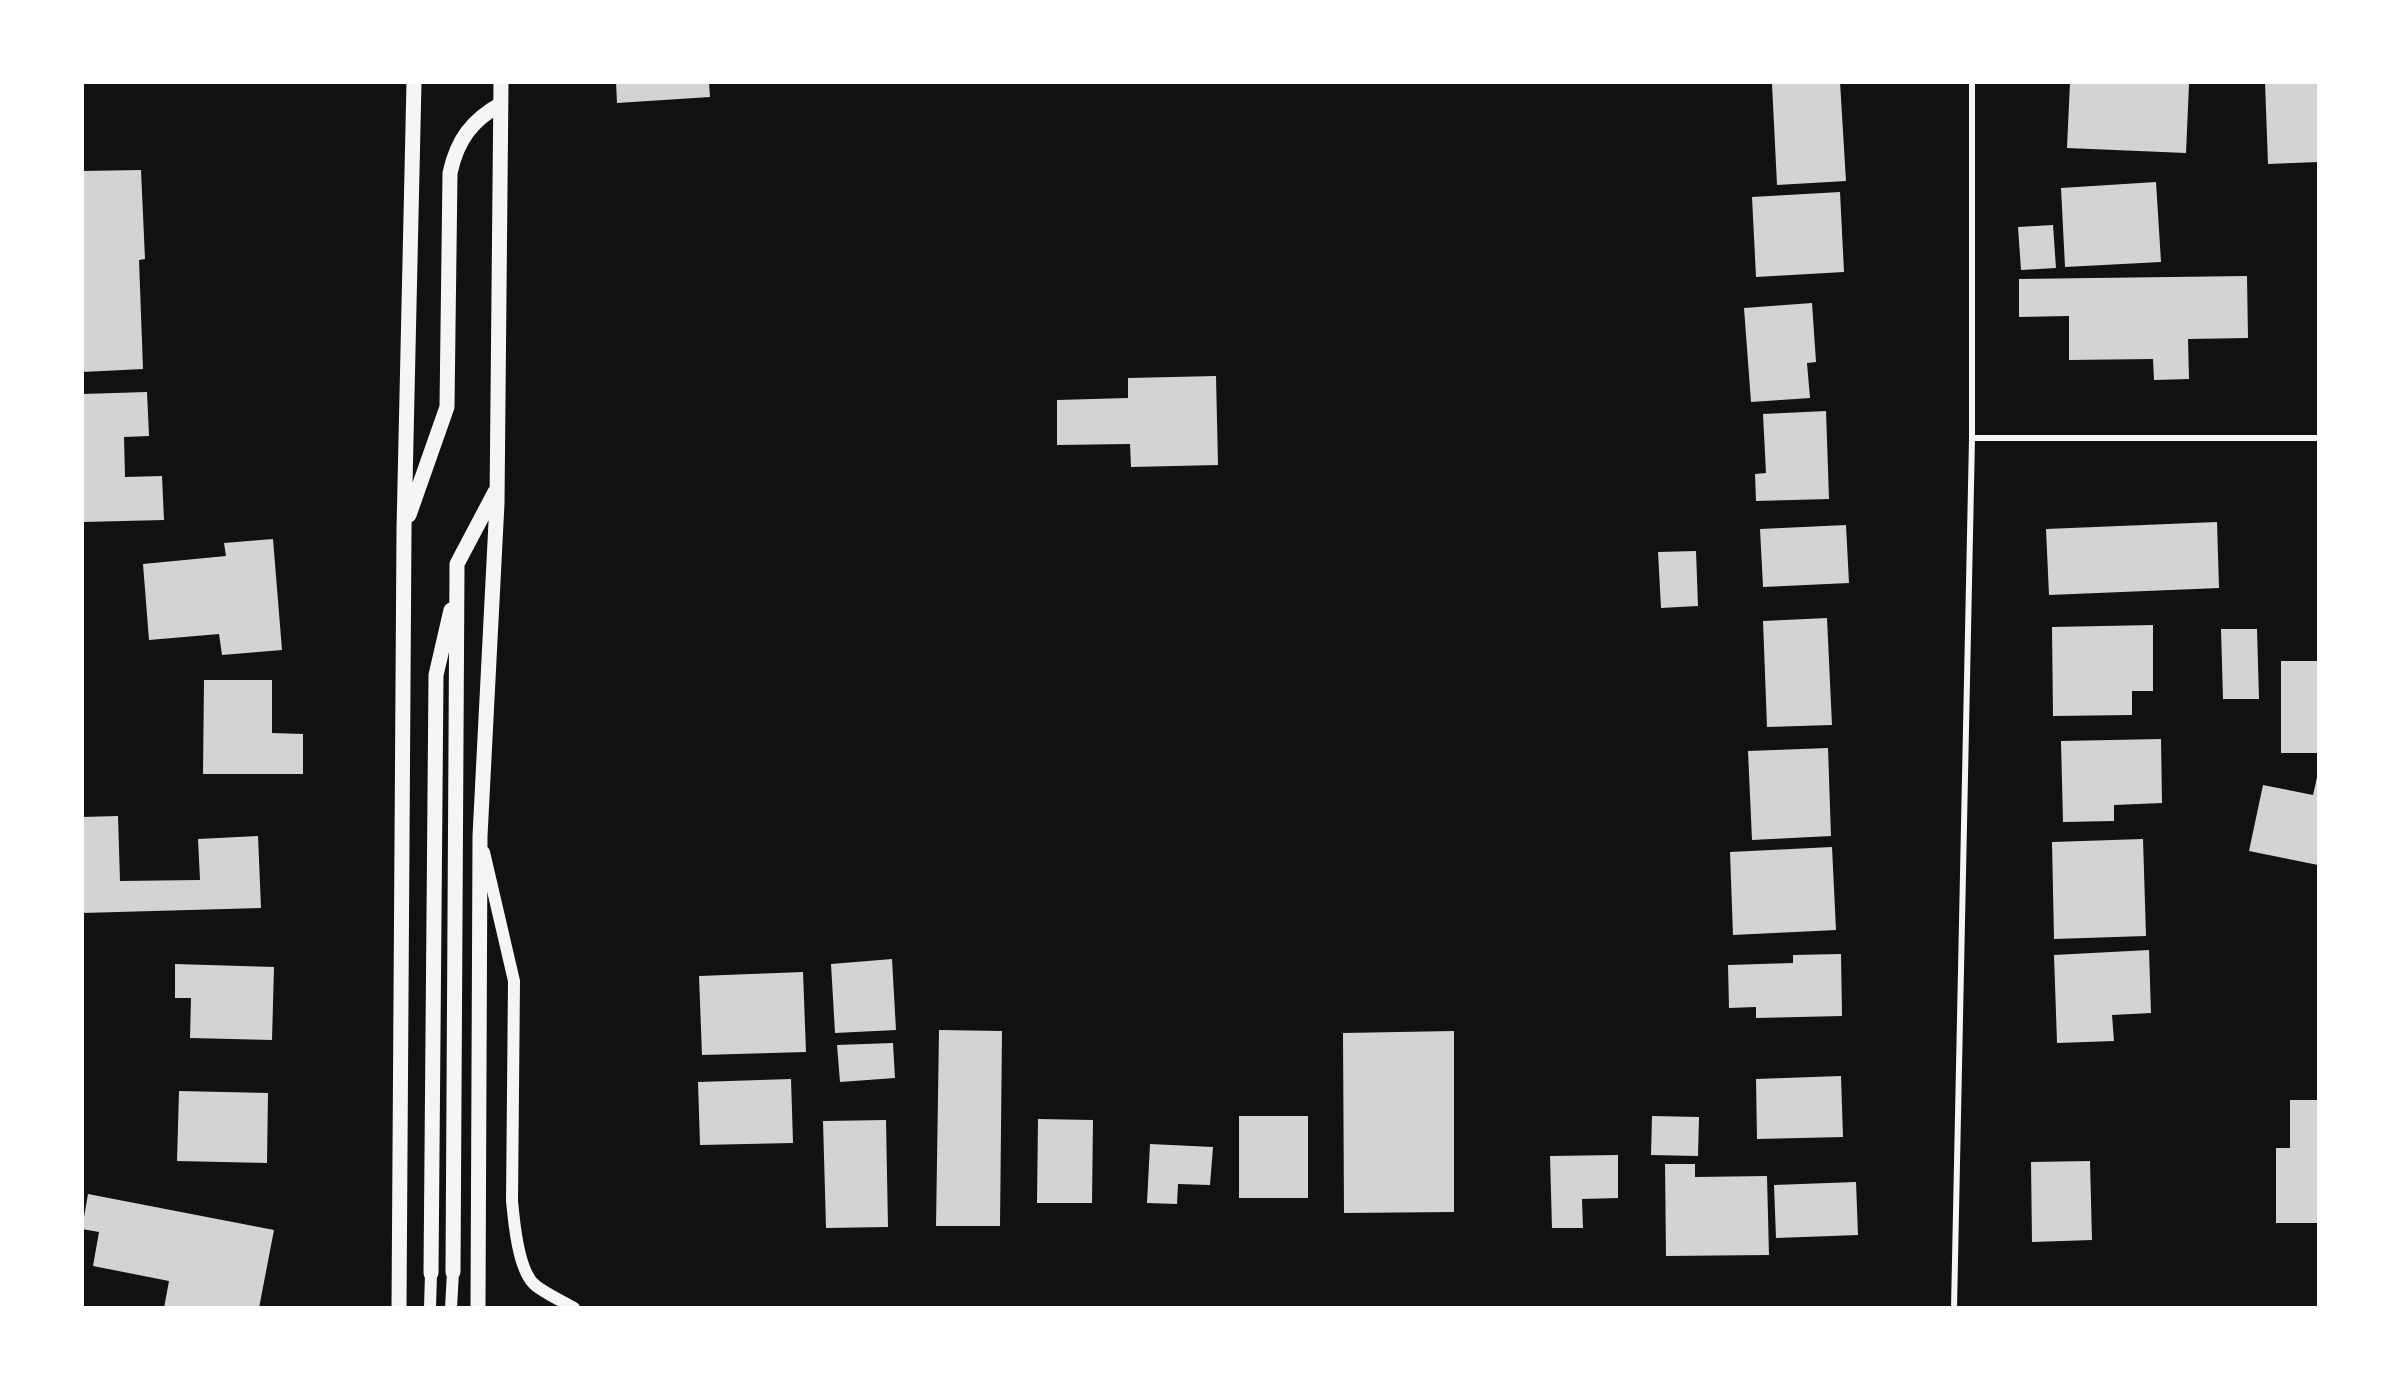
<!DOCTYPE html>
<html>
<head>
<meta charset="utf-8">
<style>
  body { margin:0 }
  #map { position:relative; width:2401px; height:1390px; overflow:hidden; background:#111; font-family:Barlow,sans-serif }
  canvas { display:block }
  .frame { position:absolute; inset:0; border:84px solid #fff; pointer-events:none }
</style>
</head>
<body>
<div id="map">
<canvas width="2401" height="1390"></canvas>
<div class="frame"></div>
</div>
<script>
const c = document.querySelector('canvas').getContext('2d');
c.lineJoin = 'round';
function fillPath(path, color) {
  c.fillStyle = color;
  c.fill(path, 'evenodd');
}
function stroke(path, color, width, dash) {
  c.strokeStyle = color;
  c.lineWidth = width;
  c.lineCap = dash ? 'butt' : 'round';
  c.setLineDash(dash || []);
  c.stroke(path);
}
fillPath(new Path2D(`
  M616,82H709L710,97L617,103Z
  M1840,82L1846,181L1777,185L1772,84Z
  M2070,82L2189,84L2186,153L2067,148Z
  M2265,82H2318V162L2268,164Z
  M141,170L145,259L139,260L143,369L82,372V171Z
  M2156,182L2161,262L2065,267L2061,188Z
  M1840,192L1844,272L1756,277L1752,197Z
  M2053,225L2056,268L2021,270L2018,227Z
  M2247,276L2248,338L2188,339L2189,379L2154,380L2153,359L2069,360V316L2019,317V279Z
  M1812,303L1816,362L1807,363L1810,398L1751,402L1744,308Z
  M1216,376L1218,465L1131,467L1130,444L1057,445V400L1128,398V378Z
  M147,392L149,436L124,437L125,477L162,476L164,520L82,522V394Z
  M1826,411L1829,499L1756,501L1755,474L1766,473L1763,414Z
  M2217,522L2219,588L2049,595L2046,529Z
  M1846,525L1849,583L1763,587L1760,529Z
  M273,539L282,650L222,655L219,634L149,640L143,564L226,556L224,543Z
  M1696,551L1698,606L1661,608L1658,552Z
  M1827,618L1832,725L1767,727L1763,621Z
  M2153,625V691H2132V715L2053,716L2052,627Z
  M2221,629H2257L2259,699H2223Z
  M2281,661H2318V753H2281Z
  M204,680H272V733L303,734V774H203Z
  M2161,739L2162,803L2114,805V821L2063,822L2061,741Z
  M1828,748L1831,836L1752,840L1748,751Z
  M2318,773V865L2249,851L2263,785L2313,795Z
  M118,816L120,881L200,880L198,839L258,836L261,908L82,913V817Z
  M2143,839L2146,936L2054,939L2052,842Z
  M1832,847L1836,930L1733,935L1730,852Z
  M2149,950L2151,1013L2112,1015L2114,1041L2057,1043L2054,955Z
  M1841,954L1842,1016L1756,1018V1007L1729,1008L1728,965L1793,963V955Z
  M892,959L896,1030L835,1033L831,964Z
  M175,964L274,967L272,1040L190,1038L191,998H175Z
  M803,972L806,1052L702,1055L699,976Z
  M939,1030L1002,1031L1000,1226H936Z
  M1454,1031V1212L1344,1213L1343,1033Z
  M893,1043L895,1078L840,1082L837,1045Z
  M1841,1076L1843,1137L1757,1139L1756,1079Z
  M791,1079L793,1143L700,1145L698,1082Z
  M179,1091L268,1093L267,1163L177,1161Z
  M2290,1100H2318V1223H2276V1148H2290Z
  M1239,1116H1308V1198H1239Z
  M1652,1116L1699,1117L1698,1156L1651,1155Z
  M1038,1119L1093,1120L1092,1203H1037Z
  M886,1120L888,1227L826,1228L823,1121Z
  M1150,1144L1213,1147L1210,1185L1178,1184L1177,1204L1147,1203Z
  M1618,1155V1198L1582,1199L1583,1228H1552L1550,1156Z
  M2090,1161L2092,1240L2032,1242L2031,1162Z
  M1665,1164H1695V1177L1767,1176L1769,1255L1666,1256Z
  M1856,1182L1858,1235L1776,1238L1774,1185Z
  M88,1194L274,1230L259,1308H164L169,1281L93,1266L99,1232L82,1229Z`), '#d3d3d3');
stroke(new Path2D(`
  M1972,438H2318
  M1954,1308L1972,438V82`), '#f5f5f5', 6);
stroke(new Path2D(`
  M484,852L514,981L512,1201C514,1222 518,1267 533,1283C540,1291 564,1302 574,1308
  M430,1308L431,1273
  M451,1308L453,1272`), '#f5f5f5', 12);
stroke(new Path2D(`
  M409,515L447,407L450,173C457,140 472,120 501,104
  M453,1272L457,564L495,492
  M431,1273L436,675L451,610
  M399,1308L404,529L414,82
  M478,1308L480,836L497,503L501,82`), '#f5f5f5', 15);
</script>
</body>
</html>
